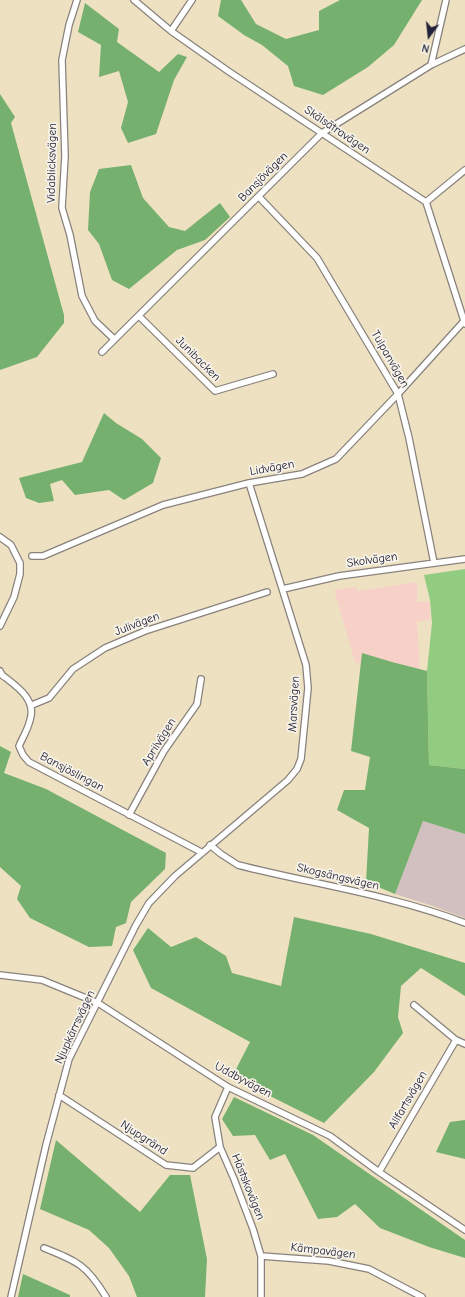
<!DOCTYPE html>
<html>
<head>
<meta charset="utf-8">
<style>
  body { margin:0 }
  #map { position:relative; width:465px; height:1297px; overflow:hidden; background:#eee1c1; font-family:"Comic Neue",sans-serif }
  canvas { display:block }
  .north { position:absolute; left:409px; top:16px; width:40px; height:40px; -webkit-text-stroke:3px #f7f3e8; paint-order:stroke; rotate:195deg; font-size:11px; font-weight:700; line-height:16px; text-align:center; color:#22223b }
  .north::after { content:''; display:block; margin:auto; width:14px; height:18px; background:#22223b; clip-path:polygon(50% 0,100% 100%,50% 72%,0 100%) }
</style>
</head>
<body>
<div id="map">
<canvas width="465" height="1297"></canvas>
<div class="north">N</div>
</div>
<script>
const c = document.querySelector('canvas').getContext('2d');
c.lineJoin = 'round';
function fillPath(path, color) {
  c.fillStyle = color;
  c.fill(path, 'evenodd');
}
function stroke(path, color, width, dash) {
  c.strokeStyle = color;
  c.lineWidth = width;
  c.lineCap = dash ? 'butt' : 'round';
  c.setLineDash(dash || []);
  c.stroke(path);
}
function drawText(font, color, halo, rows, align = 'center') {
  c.font = font + ' "Comic Neue",sans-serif';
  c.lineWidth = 3.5;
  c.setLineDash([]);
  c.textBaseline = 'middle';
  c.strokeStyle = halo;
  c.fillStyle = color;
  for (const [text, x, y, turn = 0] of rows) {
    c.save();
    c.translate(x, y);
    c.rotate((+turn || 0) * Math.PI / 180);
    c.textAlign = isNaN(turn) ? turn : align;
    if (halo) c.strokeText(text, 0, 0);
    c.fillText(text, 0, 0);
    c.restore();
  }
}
fillPath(new Path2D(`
  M417,582V602H430V620L417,621L420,670L391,673L355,662L334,590L357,587V591Z`), '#f7d1c8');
fillPath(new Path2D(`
  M423,821L465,834V918L433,906L395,894Z`), '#d2bfc0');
fillPath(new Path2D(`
  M465,569V769L429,765L427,671L432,623L430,600L424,575Z`), '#92cc80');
fillPath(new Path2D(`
  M221,0H241L256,24L286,39L319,30V11L340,0H422L394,45L368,67L323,95L294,86L288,66L262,45L244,35L218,16Z
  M85,3L119,29L117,42L159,72L178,54L187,57L174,80L156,134L128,143L121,128L128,102L119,71L99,77L101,45L78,32Z
  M0,94L15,117L11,123L64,315V323L37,357L0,370Z
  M131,165L143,198L169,227L185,231L220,203L230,217L205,240L177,250L129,289L112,280L99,244L88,230L90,192L99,169Z
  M104,413L116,423L142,439L161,458L153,483L124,500L109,490L75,495L62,480L50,484L54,501L39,503L26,498L19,478L82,462Z
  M362,653L392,662L427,671L429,765L465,769V834L423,821L395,894L366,882L369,828L337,810L344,790H365L370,757L351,751Z
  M0,746L11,752L4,773L46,789L166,853L165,869L131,902L126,923L116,927L112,946L89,947L30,918L17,899L21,886L0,867Z
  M294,917L371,934L465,963V996L421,968L401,986L398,1017L403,1033L374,1072L324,1123L232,1077L250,1042L151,988L133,950L148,928L171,947L196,937L226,956L232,973L281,986Z
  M234,1097L313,1135L465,1240V1258L429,1247L380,1228L355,1204L337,1217L318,1219L285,1154L270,1160L255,1135L233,1136L222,1119Z
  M465,1120V1159L436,1152L450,1122Z
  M56,1140L140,1212L170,1175H190L207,1259L205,1297H137L129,1276L109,1248L89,1230L40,1209Z
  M23,1274L70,1295V1297H18Z`), '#75b06e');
const minor = new Path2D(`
  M77,0L69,25L62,60L65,156L62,208L70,235L82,296L95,321L114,339
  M134,0L171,31L228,71L426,202L465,324
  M171,31L192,0
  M431,65L446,0
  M259,197L317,258L398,394L409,438L434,563
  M426,202L465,170
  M139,316L215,391L273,374
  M102,352L322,133L431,65L465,49
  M0,537L11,545L20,563V574L14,597L0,626
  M32,556H43L163,505L249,483L302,474L336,459L398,394L465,320
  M283,589L339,576L465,559
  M0,671L2,675C16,686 37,699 30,720C28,729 23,737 19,746L23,755L29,762L201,852
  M32,705L49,698L73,669L105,648L145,631L267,592
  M129,815L164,751L197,704L201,679
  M210,845L221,854L238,865C313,884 392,895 465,923
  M0,975L42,980L98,1003L228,1087L330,1136L379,1172L465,1230
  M414,1005L456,1040L465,1044
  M228,1087L215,1117L220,1147L234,1179L253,1229L261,1256V1297
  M59,1095L166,1165L193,1168L220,1147
  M379,1172L456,1040
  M44,1248C77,1261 87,1265 106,1297
  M261,1256L329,1261L369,1269L422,1297
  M11,1297L46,1145L69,1059L136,925L149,903L175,876L288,780L297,769L301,759L308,688L306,665L249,483`);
stroke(minor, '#88827e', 8);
stroke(minor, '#fff', 5.5);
drawText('12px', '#22223b', '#f7f3e8', [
  ["Skälsätravägen",337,130,34],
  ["Vidablicksvägen",52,163,-89],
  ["Bansjövägen",263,177,-45],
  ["Junibacken",198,359,45],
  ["Tulpanvägen",390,359,60],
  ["Lidvägen",272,468,-10],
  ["Skolvägen",372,560,-8],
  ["Julivägen",137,624,-21],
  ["Marsvägen",294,704,-87],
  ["Aprilvägen",159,742,-58],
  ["Bansjöslingan",72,772,28],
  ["Skogsängsvägen",338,877,13],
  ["Njupkärrsvägen",75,1027,-65],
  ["Uddbyvägen",243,1080,28],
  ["Allfartsvägen",408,1100,-60],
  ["Njupgränd",144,1138,33],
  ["Hästskovägen",248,1187,68],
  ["Kämpavägen",323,1251,7]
]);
</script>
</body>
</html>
